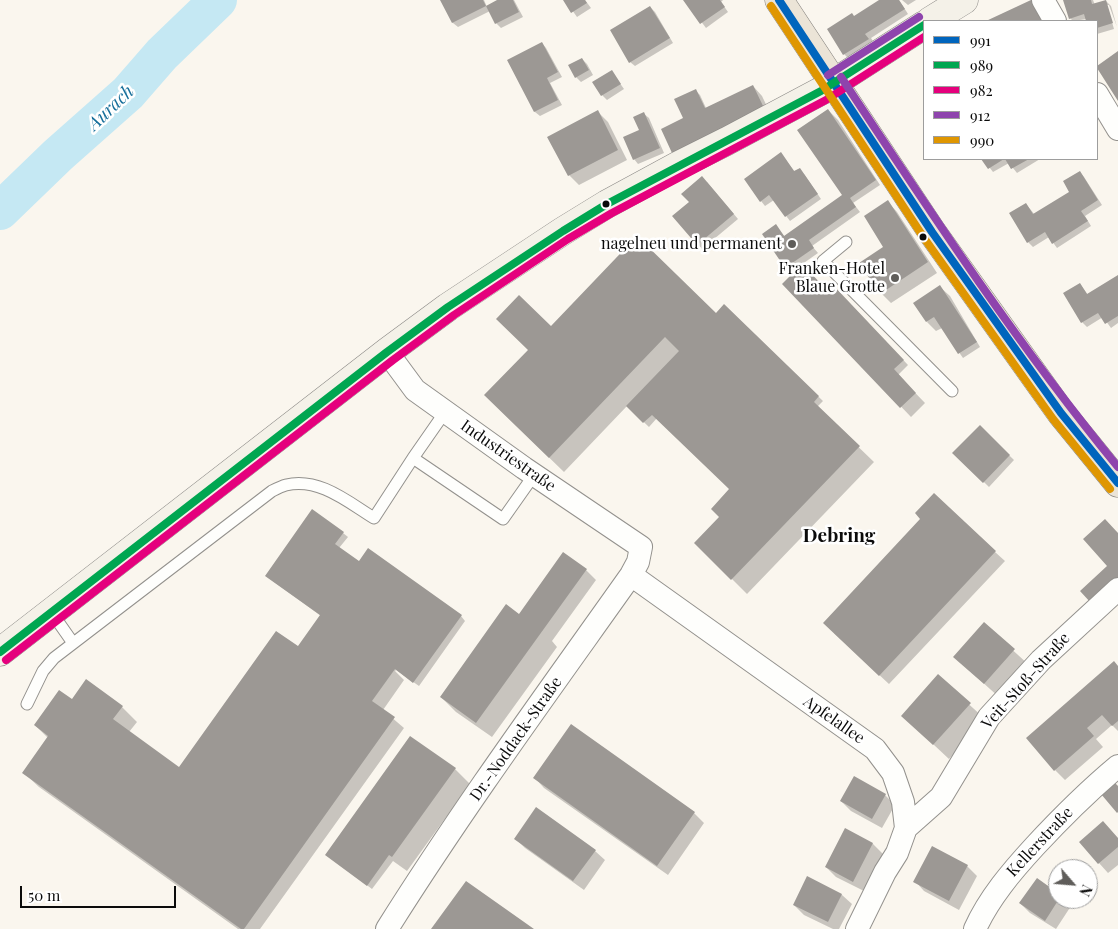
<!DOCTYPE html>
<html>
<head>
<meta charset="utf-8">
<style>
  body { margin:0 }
  #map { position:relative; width:1118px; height:929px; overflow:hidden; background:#faf6ee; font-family:"Playfair Display",serif }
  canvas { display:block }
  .legend { position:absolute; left:923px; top:20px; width:175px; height:140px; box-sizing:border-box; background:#fff; border:1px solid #9d9d9d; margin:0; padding:6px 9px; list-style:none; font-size:15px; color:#0b0b0b }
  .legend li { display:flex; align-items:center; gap:10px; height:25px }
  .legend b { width:25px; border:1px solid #9d9d9d }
  .north { position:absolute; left:1048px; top:859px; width:50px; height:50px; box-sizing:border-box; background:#fff; border:1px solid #9d9d9d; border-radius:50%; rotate:117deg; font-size:14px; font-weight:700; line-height:20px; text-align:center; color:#0b0b0b }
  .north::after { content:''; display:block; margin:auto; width:18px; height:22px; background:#5f5d5a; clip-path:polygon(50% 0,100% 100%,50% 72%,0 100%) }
  .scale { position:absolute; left:20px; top:886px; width:156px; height:22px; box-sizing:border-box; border:2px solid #0b0b0b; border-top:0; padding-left:6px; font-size:15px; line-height:18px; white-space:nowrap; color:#0b0b0b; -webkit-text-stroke:4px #fff; paint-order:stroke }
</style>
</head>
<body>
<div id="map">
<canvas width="1118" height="929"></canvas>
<ul class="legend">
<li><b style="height:6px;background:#0065bd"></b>991</li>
<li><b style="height:6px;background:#00a651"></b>989</li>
<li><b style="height:6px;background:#e5007d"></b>982</li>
<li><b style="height:6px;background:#8e44ad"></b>912</li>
<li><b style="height:6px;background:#df9601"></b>990</li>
</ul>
<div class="north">N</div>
<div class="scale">50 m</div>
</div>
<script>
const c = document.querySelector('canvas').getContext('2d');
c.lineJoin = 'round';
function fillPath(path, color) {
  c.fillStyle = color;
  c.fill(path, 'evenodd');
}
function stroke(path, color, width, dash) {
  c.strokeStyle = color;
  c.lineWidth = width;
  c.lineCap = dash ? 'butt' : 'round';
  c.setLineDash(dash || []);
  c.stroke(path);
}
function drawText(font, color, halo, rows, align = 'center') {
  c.font = font + ' "Playfair Display",serif';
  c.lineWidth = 5;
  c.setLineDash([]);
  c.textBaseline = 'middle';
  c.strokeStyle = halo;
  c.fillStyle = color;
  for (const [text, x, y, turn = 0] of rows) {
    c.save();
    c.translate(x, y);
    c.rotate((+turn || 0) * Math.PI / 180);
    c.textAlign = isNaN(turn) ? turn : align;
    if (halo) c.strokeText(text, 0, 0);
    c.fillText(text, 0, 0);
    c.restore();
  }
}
fillPath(new Path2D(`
  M442,0H484L487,7L500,0H514L523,17L501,28L496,23L490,11L458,27L453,23Z
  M565,0H585L591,8L577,17Z
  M685,0H723L721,2L728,12L706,28Z
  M881,0H899L908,14L871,38L878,49L854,64L844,54L855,17Z
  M902,0H916L908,5Z
  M1033,0L1049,21H989Z
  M1064,0H1093L1095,5L1106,1L1111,6L1117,27L1109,5H1107L1114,29L1097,34V21H1087V19L1073,21L1070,18Z
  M650,7L655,12L673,43L635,66L630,62Z
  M542,43L546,48L562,77L550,83L562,105L540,116L535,112L508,61Z
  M582,59L587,64L593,75L581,82L576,77Z
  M612,72L624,89L607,100L602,95Z
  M753,86L762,96L773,119L678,157L673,152L695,90L700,95L706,108Z
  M828,110L838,120L880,185L853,203L860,212L812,246L818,253L791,272L786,267L776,226L785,237L843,195Z
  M598,112L608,122L627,160L579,185L569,175Z
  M644,114L649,118L664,153L638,164L634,159Z
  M785,159L795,172L804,174L821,199L790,221L774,200L765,206L761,201Z
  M983,159H1040L1017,173L1009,163L993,172Z
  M1080,172L1084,177L1102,205L1085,216L1091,226L1057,248L1049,237L1033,247L1028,242L1026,204L1035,215L1071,192Z
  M707,182L738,219L702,249L674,216L691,202Z
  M888,202L897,212L937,273L891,303L881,293Z
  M1118,276V323L1111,328L1103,317L1087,327L1082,322L1065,294L1080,284L1088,295Z
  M784,284L827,292L833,286L908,365L898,375L925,403L911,417Z
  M940,287L950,296L980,347L963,358L942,328L936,331L927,322Z
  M724,306L823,401L817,407L874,462L747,594L696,543L721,517L731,490L657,418L649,427L627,406L564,472L500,410L551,327L716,315Z
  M980,427L1014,460L989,487L954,453Z
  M922,519L995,552L1005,561L889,684L834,633Z
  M343,533L348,537L339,548L359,563L461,616L465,621L419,686L396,670L395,671L404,680L383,710L404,728L260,929H238L39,787L24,773L48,738L35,725L72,701L122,707L137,722L129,732L179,768L298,648L321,616L266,576Z
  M586,570L596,580L552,641L557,647L492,737L456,712L441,697L519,615Z
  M984,624L1029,665L1000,698L970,671Z
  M1118,667V731L1112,725L1096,739L1103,747L1065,780L1055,770Z
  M938,676L985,719L949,759L903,716Z
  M571,726L694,813L704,823L668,875L544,788L535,778Z
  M455,769L470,784L407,871L393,861L372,889L327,855Z
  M885,795L895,805L882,828L851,811L841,801Z
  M845,830L873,844L883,854L864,891L836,877L826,867Z
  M515,838L595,851L605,860L584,890L525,848Z
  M1118,838V865L1108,873L1081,843Z
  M967,866L977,876L959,910L924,891L915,881Z
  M808,878L842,895L852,904L839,929H833L804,915L794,905Z
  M1058,894V899H1064L1071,906L1056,929L1030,913L1020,903Z`), '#0003');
stroke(new Path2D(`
  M0,211L58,155L128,93L162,54L218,0`), '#c5e8f3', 38);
fillPath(new Path2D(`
  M440,0H483L486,6L452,23Z
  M497,0H513L519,12L495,24L486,6Z
  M563,0H585L587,3L571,13Z
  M683,0H720L725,7L700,24Z
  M879,0H899L905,9L865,34L869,39L843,55L827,29L852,13L854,16Z
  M1031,0H1034L1045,21H986Z
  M1063,0H1091L1092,4L1106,0L1113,23L1097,28V21H1086L1084,14L1069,19Z
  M650,6L670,38L629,63L610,30Z
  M542,42L558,72L547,78L558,100L534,112L507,60Z
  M1118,51V101L1097,68V66Z
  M582,58L589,70L575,78L568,65Z
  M612,70L621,84L601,96L592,82Z
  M753,85L764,108L672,153L661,129L683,118L674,99L696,89L705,108Z
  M828,109L876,180L850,198L856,207L809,240L814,248L785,268L762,234L776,224L784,236L842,195L797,130Z
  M598,110L618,150L568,176L547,137Z
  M644,112L660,148L633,160L623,137L639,130L633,117Z
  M781,152L794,171L800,168L818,194L785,217L769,195L760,202L744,179Z
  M981,159H1004L988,169Z
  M1005,159H1029L1011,169Z
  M1080,171L1098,200L1081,211L1088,221L1052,244L1045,232L1027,243L1009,213L1026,203L1033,214L1069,192L1063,181Z
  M702,176L734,214L697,245L672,216L689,202L681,194Z
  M888,200L928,262L880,294L859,263L883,247L864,216Z
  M637,236L716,313L724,304L819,396L814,402L860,446L731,580L694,543L719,517L711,509L729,489L652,415L643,423L626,406L679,351L665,337L549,458L484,395L528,350L496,319L519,295L551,326Z
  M802,264L827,290L833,285L904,360L894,369L916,393L900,408L782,284Z
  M1118,275V316L1105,324L1098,313L1081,323L1063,293L1080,283L1087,294Z
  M940,285L977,342L958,354L934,317L926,322L913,303Z
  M980,425L1010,455L983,483L952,453Z
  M934,493L996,551L879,676L823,623L920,519L915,513Z
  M312,509L344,532L335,544L359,561L368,548L462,615L413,683L395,669L372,701L395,717L244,929H241L22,773L48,736L34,725L59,690L72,699L86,679L123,706L113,719L179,767L276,631L298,646L320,615L265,576Z
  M1105,519L1118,533V579L1091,603L1080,591L1107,566L1083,539Z
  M563,552L587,569L476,723L440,697L506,604L519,614Z
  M984,622L1015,649L984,684L953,657Z
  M1114,661L1118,666V721L1112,726L1102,715L1087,728L1094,736L1054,771L1026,738Z
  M938,674L971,703L933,745L901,716Z
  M571,724L695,812L657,866L533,778Z
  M410,736L456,768L392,857L389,855L367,886L325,855Z
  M854,776L886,794L872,819L840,801Z
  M1114,782L1118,786V812L1117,813L1101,794Z
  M536,807L596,850L573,881L514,839Z
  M1103,821L1118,838V847L1098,864L1079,842Z
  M845,828L873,843L853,882L825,867Z
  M932,846L968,865L949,901L913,882Z
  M807,876L842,894L828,922L793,905Z
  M1037,878L1058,893V899H1059L1045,921L1019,903Z
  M466,881L534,929H431Z`), '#9c9894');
const lane = new Path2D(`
  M846,242L823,261L952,391
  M445,412L413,458L503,519L534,475
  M52,613L73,643
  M27,704L43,671L54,658L272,491C276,489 282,486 286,485C319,477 348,502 374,518L413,458`);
const street = new Path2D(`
  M1043,0L1055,21
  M1097,94L1118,129
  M387,352L415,390L524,468L641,547L638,562L631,575C548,692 463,808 387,929
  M631,575L875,749L893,773L903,802L906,828L897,853L885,872L857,929
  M906,828L941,797L989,717L1041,660L1118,589
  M975,929C989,898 1012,871 1035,846C1061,818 1088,791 1118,766`);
const secondary = new Path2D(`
  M930,21L964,0
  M0,652L387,352L448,307L563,231L607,204L677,166L727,141L821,91L924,25`);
const primary = new Path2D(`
  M779,0L932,232L1061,413L1118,483`);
stroke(lane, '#93918d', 13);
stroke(street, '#93918d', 24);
stroke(secondary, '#898784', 29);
stroke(primary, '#807e7a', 29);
stroke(lane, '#fefefc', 11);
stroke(street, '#fefefc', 22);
stroke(secondary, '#f4f1e8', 28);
stroke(primary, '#ebe4d7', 28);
stroke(new Path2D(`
  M779,0L932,232L1061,413L1118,483`), '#0065bd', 8);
stroke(new Path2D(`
  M0,652L387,352L448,307L563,231L607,204L821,91L924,25`), '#00a651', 8);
stroke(new Path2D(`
  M6,660L393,360L454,315L568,239L612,213L826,100L924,37`), '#e5007d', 8);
stroke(new Path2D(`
  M828,75L919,17
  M841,77C929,210 1017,344 1118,467`), '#8e44ad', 8);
stroke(new Path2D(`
  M771,6L924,238L1053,419L1110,489`), '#df9601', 8);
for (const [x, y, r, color] of [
  [606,204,4.5,"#0b0b0b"],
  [923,237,4.5,"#0b0b0b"],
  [792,244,5,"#5f5d5a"],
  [895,278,5,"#5f5d5a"]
]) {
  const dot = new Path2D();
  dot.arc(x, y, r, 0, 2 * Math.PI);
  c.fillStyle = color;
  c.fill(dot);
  stroke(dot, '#fff', 2);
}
drawText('16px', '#0b0b0b', '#fff', [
  ["nagelneu und permanent",782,244],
  ["Franken-Hotel",885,269],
  ["Blaue Grotte",885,287]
], 'right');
drawText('16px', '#0b0b0b', '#fff', [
  ["Industriestraße",508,456,35],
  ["Veit-Stoß-Straße",1026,681,-48],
  ["Apfelallee",834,720,35],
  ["Dr.-Noddack-Straße",516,739,-55],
  ["Kellerstraße",1040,842,-47]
]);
drawText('italic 18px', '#166e9a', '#fff', [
  ["Aurach",111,108,-44]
]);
drawText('bold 19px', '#0b0b0b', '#fff', [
  ["Debring",839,536]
]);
</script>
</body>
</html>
